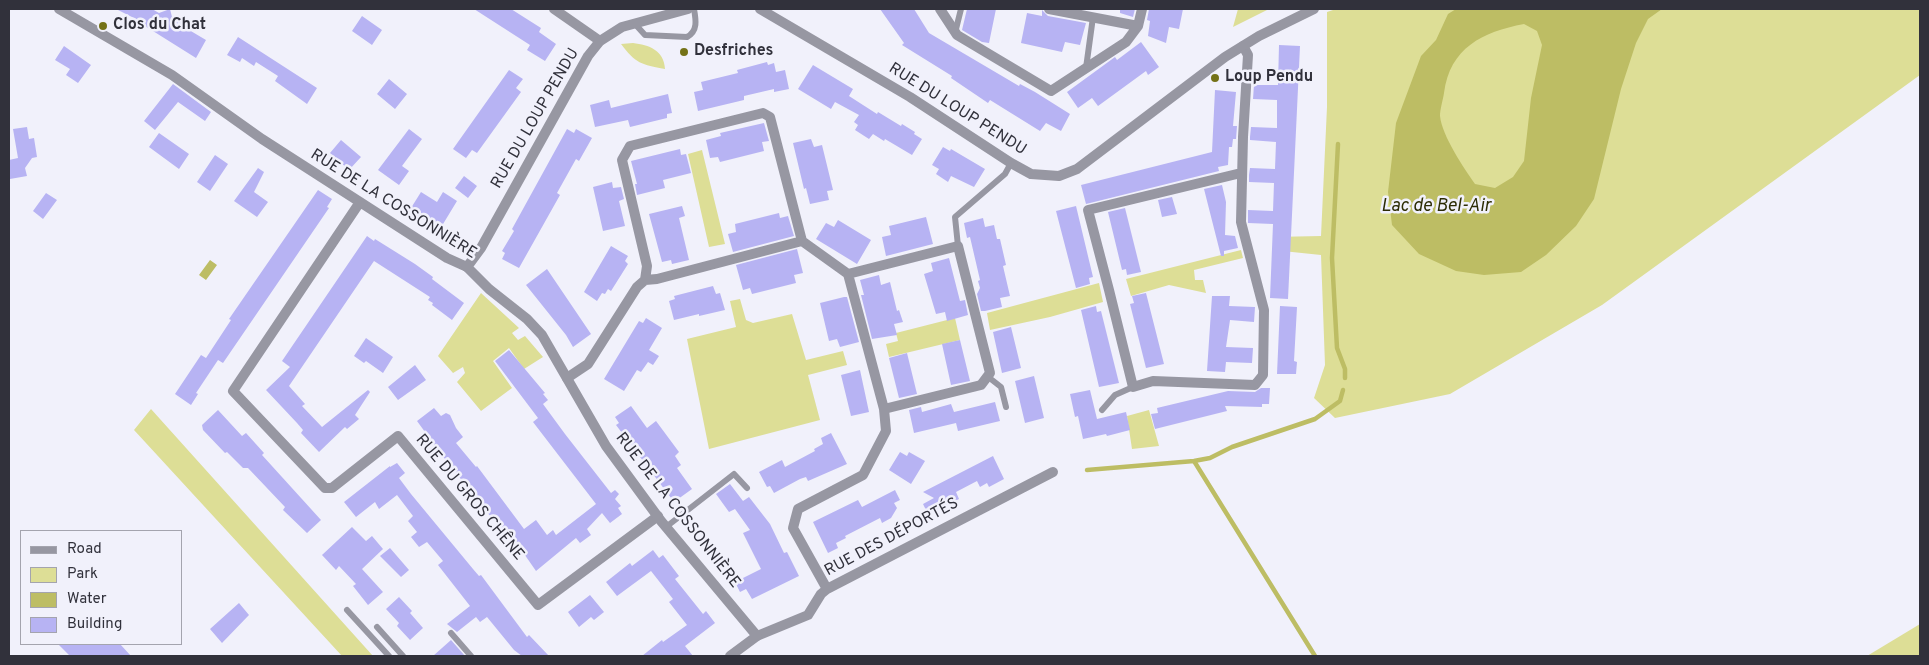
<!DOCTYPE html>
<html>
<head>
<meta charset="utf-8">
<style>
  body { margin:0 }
  #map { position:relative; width:1929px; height:665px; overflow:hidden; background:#f1f1fb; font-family:Overpass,sans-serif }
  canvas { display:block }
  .frame { position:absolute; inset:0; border:10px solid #31313b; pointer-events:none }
  .legend { position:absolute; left:20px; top:530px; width:162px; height:115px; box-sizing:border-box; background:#f1f1fb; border:1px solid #a4a4ae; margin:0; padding:6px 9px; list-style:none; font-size:15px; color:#31313b }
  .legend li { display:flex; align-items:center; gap:10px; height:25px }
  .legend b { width:25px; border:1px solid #a4a4ae }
</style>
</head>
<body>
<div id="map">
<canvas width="1929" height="665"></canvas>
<div class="frame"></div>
<ul class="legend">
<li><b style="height:6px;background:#9797a2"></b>Road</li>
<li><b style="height:14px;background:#ddde96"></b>Park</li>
<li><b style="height:14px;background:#bdbd64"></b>Water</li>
<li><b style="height:14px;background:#b7b3f3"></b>Building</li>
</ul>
</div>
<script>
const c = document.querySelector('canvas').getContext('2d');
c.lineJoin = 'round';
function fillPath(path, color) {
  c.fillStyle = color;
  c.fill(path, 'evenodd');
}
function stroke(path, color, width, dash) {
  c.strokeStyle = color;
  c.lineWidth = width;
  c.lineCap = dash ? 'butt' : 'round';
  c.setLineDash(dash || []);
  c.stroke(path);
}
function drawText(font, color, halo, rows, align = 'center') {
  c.font = font + ' Overpass,sans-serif';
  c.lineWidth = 5;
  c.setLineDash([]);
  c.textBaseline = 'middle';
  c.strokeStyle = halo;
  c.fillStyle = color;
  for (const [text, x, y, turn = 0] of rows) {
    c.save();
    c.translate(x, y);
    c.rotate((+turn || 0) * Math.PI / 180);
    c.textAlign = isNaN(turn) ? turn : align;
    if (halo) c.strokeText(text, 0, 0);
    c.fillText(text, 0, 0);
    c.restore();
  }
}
fillPath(new Path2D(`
  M1238,9H1269L1233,27Z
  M1336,9H1920V75L1602,305L1450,394L1335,418L1314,398L1325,365L1321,255L1273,250V237L1321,236L1327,107V12Z
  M633,43C649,45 664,50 665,69C642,65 635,63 621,44Z
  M702,150L725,244L709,247L688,154Z
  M1241,250L1243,258L1194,270L1195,280H1203L1206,293L1169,285L1131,296L1126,279Z
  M1099,283L1103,302L1050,317L990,330L987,313Z
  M481,293L519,328L512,333L518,340L525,336L543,357L524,369L509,348L493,361L512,388L481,411L457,382L465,373L463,367L453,373L438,356Z
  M740,299L746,320L753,323L792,314L806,360L843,351L847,365L808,375L820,420L709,449L687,339L736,327L730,301Z
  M955,318L960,340L889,357L886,344L898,341L896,333Z
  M151,409L373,656H342L134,430Z
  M1149,410L1159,446L1132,449L1127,416Z
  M1920,624V656H1867Z`), '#ddde96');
fillPath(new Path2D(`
  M1456,9H1662L1648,19L1636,43L1621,89L1594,199L1576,226L1546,255L1521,272L1484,275L1456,271L1419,254L1392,225L1388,192L1396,123L1421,56L1436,40L1448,14ZM1524,24L1537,31L1542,45L1531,98L1524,161L1513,177L1495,188L1475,184C1464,168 1442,136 1440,116C1440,109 1443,100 1444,93C1450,48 1482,32 1524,24Z
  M210,260L217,265L206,280L199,275Z`), '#bdbd64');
stroke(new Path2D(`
  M1338,144L1332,258L1337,348L1345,369V378
  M1194,461L1315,656
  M1087,470L1194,461L1210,458L1232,447L1315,419L1340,401L1343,390`), '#bdbd64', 4.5);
fillPath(new Path2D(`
  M116,9H152L159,13L170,9L172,17L185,25L184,27L206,40L196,58L137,21L138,20Z
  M474,9H511L541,28L539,32L556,44L545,61L527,50L530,45Z
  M880,9H914L929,33L1019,86L1020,84L1035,92L1070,114L1061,131L1046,123L1040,131L990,100L988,103L951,78L952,76L902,45L904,43Z
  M967,9H996L989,43L982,42L962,30Z
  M1120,9H1135L1133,17L1120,13Z
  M1149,9H1183L1179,29L1169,27L1166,43L1148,36L1150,21L1147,20Z
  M1042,10L1048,16L1086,23L1080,45L1065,42L1062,52L1021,43L1027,13L1042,16Z
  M362,16L382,30L372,45L352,31Z
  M238,37L317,88L307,104L275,81L278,76L256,62L254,66L242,58L240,62L227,55Z
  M1141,42L1159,67L1148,75L1146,71L1098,106L1092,98L1078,108L1067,92L1115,57L1117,60Z
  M1279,45L1300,46L1288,299L1270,298L1273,224L1248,223V210L1273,211L1274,183L1249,182V175L1250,168L1275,169L1276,142L1250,140V137L1251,127L1277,128V100L1253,99L1254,85H1278Z
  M64,46L91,65L78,83L66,75L70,69L55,60Z
  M767,62L768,65L774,63L776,72L785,70L789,89L774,92V89L744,96V100L698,111L694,92L703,90L701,82L738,73L737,70Z
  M813,65L853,89L849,96L877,114L878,112L901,126L902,124L915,132L914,134L922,139L912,155L885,139L884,141L873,134L869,139L855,130L858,125L854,122L859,115L835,102L831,109L798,89Z
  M509,70L523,79L516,88L521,92L477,153L472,150L466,158L453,149Z
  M389,79L407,94L395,109L377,94Z
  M173,84L211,112L205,121L178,102L155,130L144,121Z
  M1215,90L1236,92L1233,126H1237L1236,139H1233L1232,147H1229L1228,165L1218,167L1219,171L1086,204L1081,185L1212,152Z
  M668,94L672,113L667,114V118L630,127L628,120L595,127L590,105L609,100L611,108Z
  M764,123L769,141L762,142L764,151L720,162L718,157L710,158L706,140L721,136L720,133Z
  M27,127L29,139L34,138L37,157L32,158L25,168L27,176L10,179L9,160L18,158L13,129Z
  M409,129L422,139L402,166L409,171L399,185L378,170Z
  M567,129L574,133L576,129L592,138L579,161L576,159L557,193L560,195L519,268L502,259L505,253L502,251L514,231L512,229Z
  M159,133L189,154L179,169L149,147Z
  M811,139L814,147L822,145L833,190L827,191L829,200L810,204L806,188L804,189L793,143Z
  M341,140L361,157L349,170L330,153Z
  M943,147L950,151L951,149L985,169L974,187L951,176L948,182L936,174L939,169L932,165Z
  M680,149L681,155L686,154L691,173L663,180L665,188L637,195L635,184H637L631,161Z
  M215,155L228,164L210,191L197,182Z
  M258,168L264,172L254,192L268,202L257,217L234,201Z
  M464,176L477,186L468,198L455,188Z
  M612,182L613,188L621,187L624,199L619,201L625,226L603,231L593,187Z
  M1222,185L1226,202L1225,235L1235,236L1238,248L1224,251V256H1221L1204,189Z
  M318,190L332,199L327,207L329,208L223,363L218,360L196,393L198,394L191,405L175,394L201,355L206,358L231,320L229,319Z
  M421,192L437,202L443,192L457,201L440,229L423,219L425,216L411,208Z
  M46,193L57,200L43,219L33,211Z
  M1172,197L1177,214L1162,217L1158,200Z
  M682,206L685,216L679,218L689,260L672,264L671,260L662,262L649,214Z
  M1076,206L1093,277L1089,278L1090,284L1076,288L1056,211Z
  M1125,208L1141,272L1127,275L1126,269L1122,270L1108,212Z
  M779,213L780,218L788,216L794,236L733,252L728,234L736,232L735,224Z
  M926,217L933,244L886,256L882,237L891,235L889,226Z
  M983,218L985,227L994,225L997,239H1000L1006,265L1003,266L1010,296L1000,298L1002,307L985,311H981L977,294L980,288L978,281L980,280L970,237L967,238L964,223Z
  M838,220L871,240L857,264L816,239L826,223L834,227Z
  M367,236L374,241L375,239L415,264L433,277L432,279L464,303L452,320L432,305L433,303L428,300L430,297L374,261L289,386L305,404L302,406L322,427L368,390L370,392L355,415L359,419L347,429L345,427L319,452L301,433L303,430L297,423L266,390L290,367L282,361Z
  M611,246L628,256L625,261L628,264L611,291L608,289L605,294L602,293L597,301L584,292Z
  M797,249L803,273L794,275L796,283L752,294L750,288L743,290L736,265Z
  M949,258L960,301L965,300L968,315L947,321L945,312L936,314L924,274L933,271L931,263Z
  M547,269L591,334L573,347L566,335L526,285Z
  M879,275L881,285L890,282L897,311L899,310L903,322L894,324L897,335L872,339L861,295H864L860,280Z
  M713,286L716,294L720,293L725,310L699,316V314L674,320L669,301L675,299L674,296Z
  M1146,293L1164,364L1146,368L1130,304L1134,303L1132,296Z
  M1212,296H1230L1229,306L1255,307L1254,322L1230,320L1226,347L1253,348L1252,363L1226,362L1225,372L1207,371Z
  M844,297H847L859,342L840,347L837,339L829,341L820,303Z
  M1096,306L1097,312L1101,311L1119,383L1099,387L1081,310Z
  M1280,306L1297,307L1294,361L1297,362L1296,374H1277Z
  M646,318L662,328L649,350L659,356L653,365L648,362L641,372L637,370L624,391L604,379L639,321L643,323Z
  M1011,327L1021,368L1002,373L993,332Z
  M366,338L393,357L383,373L366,361L364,363L354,356Z
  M960,340L970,381L951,385L942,344Z
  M509,350L545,393L543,394L548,400L543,404L565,434L611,493L615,490L619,494L615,499L621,506L618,508L622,514L610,523L602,513L587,529L591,535L580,543L576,538L536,571L520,548L504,529L502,531L441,454L417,421L434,408L441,416L446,413L450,415L456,428L463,437L456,443L476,467L477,466L524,529L536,520L547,535L553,530L556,535L596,504L533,422L538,418L495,361Z
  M907,353L917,394L899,398L889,358Z
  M415,365L426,380L398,400L388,387Z
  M860,370L869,412L851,416L841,375Z
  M1034,376L1044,418L1025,423L1015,381Z
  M1261,388H1270L1269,404H1262V407L1225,406L1227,411L1155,429L1151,414L1158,413L1157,408L1228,391L1255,392Z
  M1090,390L1097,419L1126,412L1130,430L1107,436L1106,434L1083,439L1078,416L1075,417L1070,394Z
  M995,402L1000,421L958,431L956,423L914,433L909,410L921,407L922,412L951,404L954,412Z
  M631,406L647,428L656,421L679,452L675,456L681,465L677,468L692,489L674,502L616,425L619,423L615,417Z
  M218,410L242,436L246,433L264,453L262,455L321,520L307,533L283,510L285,507L248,468H243L227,452L225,453L203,430L202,425Z
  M831,433L847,464L808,481L806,477L800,479L774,493L770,486L767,487L759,472L782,460L785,467L815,451L814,449L823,444L821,438Z
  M900,452L907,456L909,452L925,461L911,484L889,470Z
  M993,456L1004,479L989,487L987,483L980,487L977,481L956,492L959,499L928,514L923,504L934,498L923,492Z
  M397,463L405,473L399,478L411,494L473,569L479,576L481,575L527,637L529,635L549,656H522L514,650L487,617L480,622L476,617L457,632L447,624L470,606L438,565L443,561L427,542L419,547L411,537L417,532L408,521L413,516L397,495L379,509L375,502L356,517L344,502L390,466V467Z
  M730,484L743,501L749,497L770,524L784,553L787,552L799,576L752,599L746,589L740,592L735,582L761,569L743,533L750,530L735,509L729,512L716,494Z
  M895,490L900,500L894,503L897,508L891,518L882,523L880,518L845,536L846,538L836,543L838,548L828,553L813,522L858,500L862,507Z
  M352,527L366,541L372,536L383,549L362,569L383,592L368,605L353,586L356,584L339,566L336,570L322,555Z
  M390,548L409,570L401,577L380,556Z
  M653,550L659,558L663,555L679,576L675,579L703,614L706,611L715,623L685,646L693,656H642L662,640L663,642L687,625L669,602L673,599L651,571L617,596L606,582L630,563L632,566Z
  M590,595L604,612L594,620L591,617L579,627L568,612Z
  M399,597L412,611L410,613L423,628L410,640L397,626L399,623L386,609Z
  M239,603L249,615L222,643L210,629Z
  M451,640L465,656H433Z
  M58,644H120L131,656H70Z`), '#b7b3f3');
stroke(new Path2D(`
  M635,24L645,35L687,37C698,31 696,20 694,9
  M955,33L961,9
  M1086,68L1093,17
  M958,246L955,217L1005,174L1011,163
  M987,376L1001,387L1006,407
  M1102,410L1115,395L1133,387
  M666,527L734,474L747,488
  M347,610L389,656
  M377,627L403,656
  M451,633L471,656`), '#9797a2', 6);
stroke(new Path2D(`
  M59,9L172,75L262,139L447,258L467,267
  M554,9L600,41
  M940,9L957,35L1051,91L1126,42L1138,26L1142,9
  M1049,9L1138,26
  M1241,173L1088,210L1109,290L1133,387L1153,381L1255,385L1263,375L1264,310L1241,222L1243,137L1248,55L1243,46
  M360,202L233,391L325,488H332L398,436L538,605L658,516
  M848,274L958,246L990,373L981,385L884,409
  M645,280L647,266L622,160L630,146L763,113L770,117L802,241
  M567,378L588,364L637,287L645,280L657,279L802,241L848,274L884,409L886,431L863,475L798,509L793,528L827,589
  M757,636L808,615L821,594L827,589L1053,472`), '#9797a2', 10);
stroke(new Path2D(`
  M688,9L622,27L600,41L588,56L481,248L467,267L489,289L527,319L542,335L606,446L661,521L757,636L730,656
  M760,9L910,97L1011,163L1031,174L1059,176L1077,169L1225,57L1259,36L1314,9`), '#9797a2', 10);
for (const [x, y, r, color] of [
  [103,26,5,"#747217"],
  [684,52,5,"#747217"],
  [1215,78,5,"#747217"]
]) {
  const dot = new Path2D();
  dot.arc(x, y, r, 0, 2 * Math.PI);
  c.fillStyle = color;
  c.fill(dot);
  stroke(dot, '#f1f1fb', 2);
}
drawText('bold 16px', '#31313b', '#f1f1fb', [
  ["Clos du Chat",113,26],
  ["Desfriches",694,52],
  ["Loup Pendu",1225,78]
], 'left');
drawText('16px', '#31313b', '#f1f1fb', [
  ["RUE DU LOUP PENDU",957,110,32],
  ["RUE DU LOUP PENDU",536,119,-60],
  ["RUE DE LA COSSONNIÈRE",393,205,32],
  ["RUE DU GROS CHÊNE",469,498,50],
  ["RUE DE LA COSSONNIÈRE",677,511,52],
  ["RUE DES DÉPORTÉS",892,538,-28]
]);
drawText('italic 18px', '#2c2c04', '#f1f1fb', [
  ["Lac de Bel-Air",1436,207]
]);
</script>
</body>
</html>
